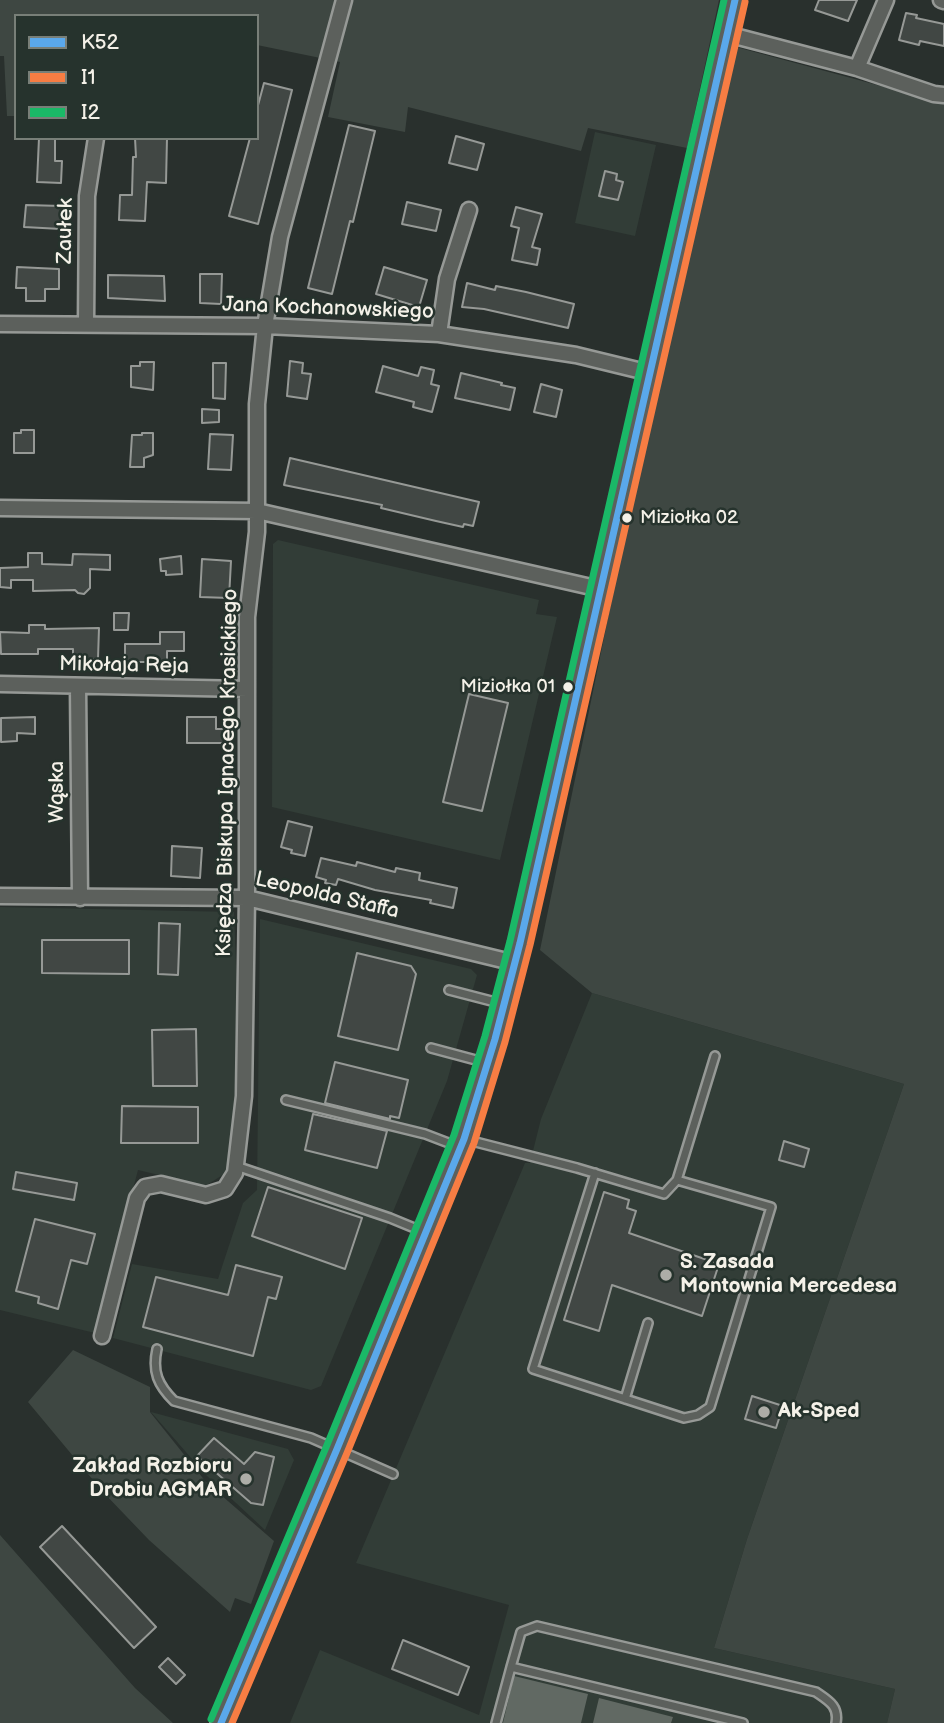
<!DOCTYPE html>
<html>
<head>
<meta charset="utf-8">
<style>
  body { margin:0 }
  #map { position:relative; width:944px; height:1723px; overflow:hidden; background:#29302d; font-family:"Balsamiq Sans",sans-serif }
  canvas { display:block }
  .legend { position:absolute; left:14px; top:14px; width:245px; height:126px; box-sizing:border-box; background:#26332d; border:2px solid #787f78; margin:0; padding:9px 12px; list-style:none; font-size:21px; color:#f4f1e8 }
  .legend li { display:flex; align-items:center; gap:14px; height:35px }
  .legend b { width:35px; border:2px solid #787f78 }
</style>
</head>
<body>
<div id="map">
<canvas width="944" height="1723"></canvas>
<ul class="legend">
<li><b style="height:9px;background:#5aa8eb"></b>K52</li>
<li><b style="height:9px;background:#f77d43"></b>I1</li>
<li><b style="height:9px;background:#1ab867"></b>I2</li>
</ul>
</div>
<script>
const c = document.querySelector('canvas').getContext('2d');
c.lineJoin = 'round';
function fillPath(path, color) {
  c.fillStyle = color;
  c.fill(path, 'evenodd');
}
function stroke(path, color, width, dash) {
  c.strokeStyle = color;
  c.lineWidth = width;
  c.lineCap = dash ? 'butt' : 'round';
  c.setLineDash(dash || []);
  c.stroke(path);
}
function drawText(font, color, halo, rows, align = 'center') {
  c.font = font + ' "Balsamiq Sans",sans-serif';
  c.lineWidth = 5;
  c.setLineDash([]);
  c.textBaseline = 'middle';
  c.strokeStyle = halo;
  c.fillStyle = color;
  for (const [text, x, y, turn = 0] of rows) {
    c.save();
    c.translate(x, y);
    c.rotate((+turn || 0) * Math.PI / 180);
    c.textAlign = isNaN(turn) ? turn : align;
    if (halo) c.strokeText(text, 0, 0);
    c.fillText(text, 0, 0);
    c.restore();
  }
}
fillPath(new Path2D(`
  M595,132L656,145L635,236L575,223Z
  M278,540L539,600L536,614L557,617L500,860L272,807L273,544Z
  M0,907L234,912L239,1046L229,1171L205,1186L138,1170L95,1333L0,1310Z
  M260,919L471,969L477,975L447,1081L321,1386L311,1390L113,1338L132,1264L218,1279L243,1203L257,1190Z
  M592,993L904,1084L747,1539L714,1648L895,1689L887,1723H290L320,1650L479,1715L509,1605L356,1563L525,1163H530L541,1119Z
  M151,1412L288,1449L294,1460L265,1530L206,1475Z`), '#323d37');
fillPath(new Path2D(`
  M0,0H719L687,148L588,128L581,151L408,107L405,132L328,117L340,62L257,45V16H16V116H7L4,56H0Z
  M736,47L944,103V1723H887L895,1689L714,1648L747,1539L904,1084L592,993L540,950L658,374Z
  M73,1350L150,1387V1412L206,1482L274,1541L251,1604L235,1598L230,1612L149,1540L103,1492L28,1402Z
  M0,1535L135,1688L173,1723H0Z`), '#3e4742');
fillPath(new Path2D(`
  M514,1676L588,1694L581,1723H503Z
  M599,1698L673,1717L671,1723H593Z`), '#616963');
const building = new Path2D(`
  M819,0H857L848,21L815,10Z
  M906,13L917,15L916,18L944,24V46L920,41L919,45L899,40Z
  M264,83L292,90L258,224L229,216L250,138H257V109Z
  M349,125L375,131L353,222L350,221L332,294L308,288Z
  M456,136L484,144L477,170L449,163Z
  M39,138H55V161H62L61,183L37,182Z
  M135,138H167L166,183L147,182L145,221L119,220L120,195H132L133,157H136Z
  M605,171L617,174L616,180L623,182L618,200L599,196Z
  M407,202L441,210L436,231L402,224Z
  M26,205L62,206L61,229L24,227Z
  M516,207L542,214L532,247L540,249L537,265L512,260L519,228L511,226Z
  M17,267L59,269V289H45V301H26V288H16Z
  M384,267L427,280L419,307L376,294Z
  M200,274H222L221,304L200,303Z
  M108,275L164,276L165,301L108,298Z
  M467,283L495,290L496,286L526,292L574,304L568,328L484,309L462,307Z
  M290,361L303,363L302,373L311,374L307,399L287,396Z
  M140,362H154L153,390L131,387V366H140Z
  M213,363H226L225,399L213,398Z
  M383,366L418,376L421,367L434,370L431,384L439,386L432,412L413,407L414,402L376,392Z
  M461,373L502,383L501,385L515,388L510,410L455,398Z
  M541,384L562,390L556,417L534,412Z
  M202,409L219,410V422L202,423Z
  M21,430H34V453H14V433H21Z
  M142,433H153V455L144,458V467H130L132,435H142Z
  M210,434L233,435L231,470L208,469Z
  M290,458L479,502L473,526L464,524L463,527L436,521L381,508L382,505L284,485Z
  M28,553H42V564L72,565L73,554L110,555V570L90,569V588L84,594L78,593L75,590L33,591V580H11V588L0,587V568L28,567Z
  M181,556L182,574L166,575V571H161L160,559Z
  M202,559L231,561L229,598L200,597Z
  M114,613H129L128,630H114Z
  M29,625H45V629L99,628L98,659H73V649H38V654H1L0,632L29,633Z
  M160,632H184V651H167V662H125V644H160Z
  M469,694L508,703L482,811L443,802Z
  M35,717V734L17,733V741L1,742V718Z
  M187,717H216V729H224V743H187Z
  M288,821L312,827L305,856L291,853L292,850L281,847Z
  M172,846L202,848L200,878L171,876Z
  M321,858L356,866L357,862L395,872L396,868L420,873L419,880L457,888L453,908L430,903L431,900L375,890L338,879L336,885L325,883L326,880L316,877Z
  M159,923L180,924L178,975L158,974Z
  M42,940H129V974L42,973Z
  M357,953L411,966L416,974L398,1050L338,1036Z
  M196,1029L197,1086H153L152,1030Z
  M335,1062L408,1080L399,1118L390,1116V1119L325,1103Z
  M122,1106L198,1107V1143H121Z
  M313,1114L387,1131L377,1168L305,1150Z
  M784,1141L809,1149L804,1167L779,1160Z
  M16,1172L77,1183L74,1200L13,1189Z
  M268,1187L362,1218L345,1269L252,1236Z
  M604,1192L629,1200L627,1208L636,1211L629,1233L719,1264L702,1316L612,1285L599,1331L564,1320Z
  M35,1219L95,1234L87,1264L71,1260L58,1309L38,1303L39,1297L16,1291Z
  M236,1265L282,1277L276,1299L268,1297L253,1356L143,1327L156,1277L228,1295Z
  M752,1396L783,1406L776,1428L745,1419Z
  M214,1438L244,1464L255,1452L274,1457L263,1505L251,1503L197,1456Z
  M62,1526L156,1627L134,1648L40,1547Z
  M403,1640L469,1667L458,1695L392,1669Z
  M168,1658L185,1675L176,1684L159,1667Z`);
fillPath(building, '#414744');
stroke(building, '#969996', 2);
const lane = new Path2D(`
  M449,990L503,1004
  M431,1048L487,1063
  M286,1100L425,1134L459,1147
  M464,1139L577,1168L664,1194L677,1180L771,1207L710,1407L698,1415L684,1418L533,1369L595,1173
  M236,1166L390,1218L424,1232
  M677,1180L715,1056
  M157,1349C152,1372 158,1385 174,1401L311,1438L393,1474
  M625,1399L648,1323
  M511,1667L521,1632L537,1626L816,1692C829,1701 839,1706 836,1723
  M496,1723L511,1667L743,1723`);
const street = new Path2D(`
  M941,0L944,1
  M727,34L857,68L886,0
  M857,68L934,94L944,95
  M0,324L265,326L439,334L576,355L650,373
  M86,324L87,196L96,138
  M439,334L447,279L469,210
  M0,508L257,511L600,589
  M0,684L247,689
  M78,686L80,898
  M0,896L247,898L515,963
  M102,1336L137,1198L145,1187L161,1184L206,1195L225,1189L235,1173L244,1096L247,898V617L257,532V404L265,326L280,237L344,0`);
const secondary = new Path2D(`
  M221,1723L337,1449L464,1139L495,1039L520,943L735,0`);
stroke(lane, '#969996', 12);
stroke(street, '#969996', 19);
stroke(secondary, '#969996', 24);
stroke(lane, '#5c605c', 7);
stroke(street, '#5c605c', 14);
stroke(secondary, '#5c605c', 19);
stroke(new Path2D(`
  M221,1723L337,1449L464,1139L495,1039L520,943L735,0`), '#5aa8eb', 7);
stroke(new Path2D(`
  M232,1723L347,1453L474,1143L505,1042L530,945L745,2`), '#f77d43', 7);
stroke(new Path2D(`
  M211,1719L327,1445L454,1135L485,1036L510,941L724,0`), '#1ab867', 7);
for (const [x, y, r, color] of [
  [627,518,6,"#f4f1e8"],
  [568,687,6,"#f4f1e8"],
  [666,1275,7,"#adada7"],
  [764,1412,7,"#adada7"],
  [246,1479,7,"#adada7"]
]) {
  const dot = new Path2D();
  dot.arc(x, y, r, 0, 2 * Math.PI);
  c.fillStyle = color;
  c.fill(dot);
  stroke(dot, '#26332d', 2.5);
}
drawText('19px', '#f4f1e8', '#26332d', [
  ["Miziołka 02",640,518],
  ["Miziołka 01",555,687,"right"]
], 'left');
drawText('21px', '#f4f1e8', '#26332d', [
  ["Zaułek",66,231,-89],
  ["Jana Kochanowskiego",328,309,2],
  ["Mikołaja Reja",124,666,1],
  ["Księdza Biskupa Ignacego Krasickiego",228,773,-89],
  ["Wąska",58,792,-90],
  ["Leopolda Staffa",327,896,13]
]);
drawText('bold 21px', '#f4f1e8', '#26332d', [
  ["S. Zasada",680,1263],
  ["Montownia Mercedesa",680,1287],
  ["Ak-Sped",778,1412],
  ["Zakład Rozbioru",232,1467,"right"],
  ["Drobiu AGMAR",232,1491,"right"]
], 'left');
</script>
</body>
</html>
